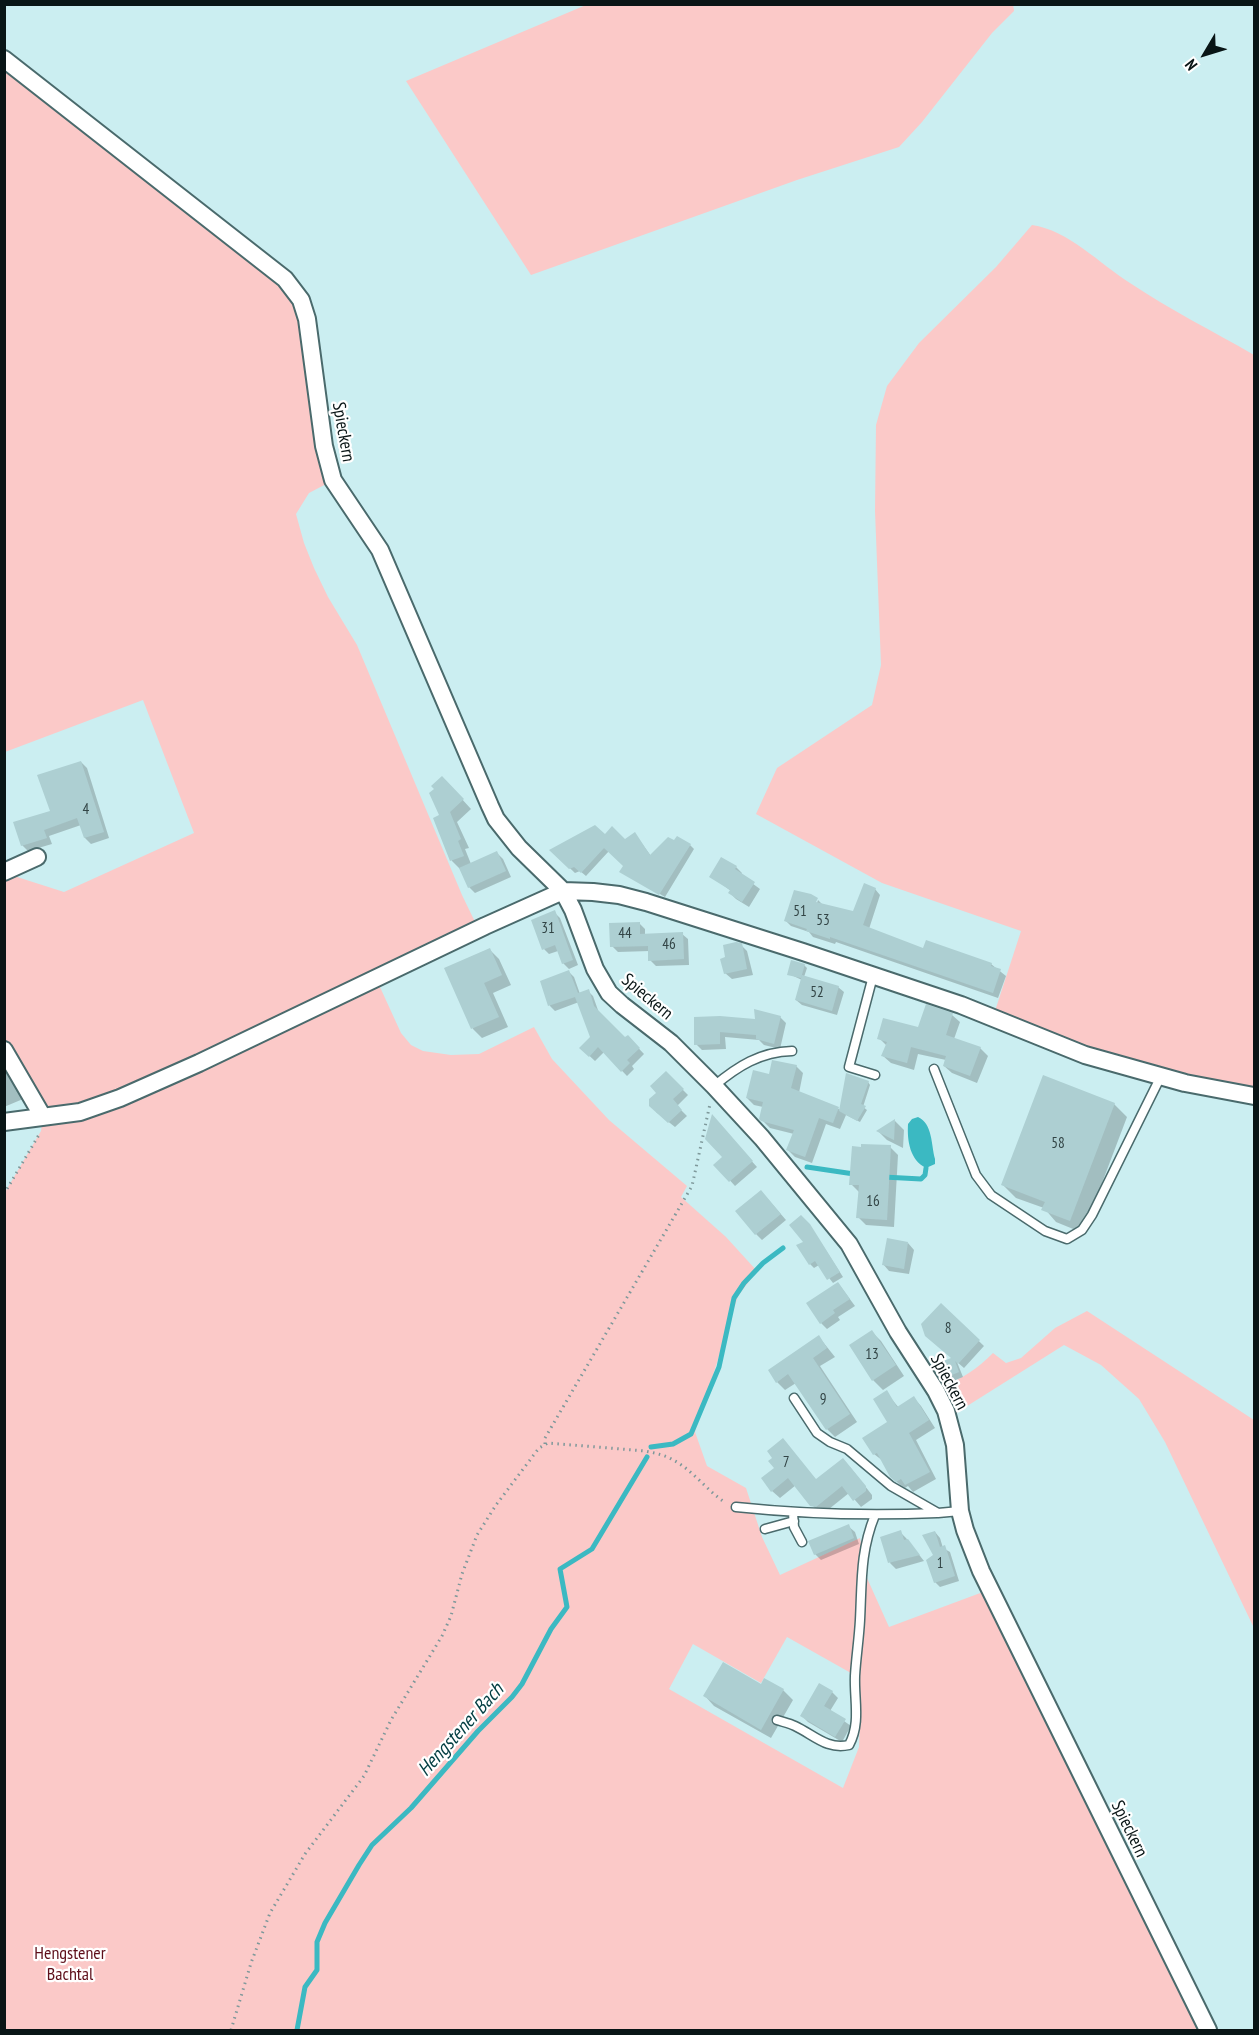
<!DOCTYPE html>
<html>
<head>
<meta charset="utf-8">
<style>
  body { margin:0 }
  #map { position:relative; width:1259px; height:2035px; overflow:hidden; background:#cbeef1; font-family:"PT Sans Narrow",sans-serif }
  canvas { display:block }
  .frame { position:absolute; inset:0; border:6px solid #091516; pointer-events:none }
  .north { position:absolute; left:1175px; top:24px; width:60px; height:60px; -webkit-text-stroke:4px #fff; paint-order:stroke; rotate:232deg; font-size:16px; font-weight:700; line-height:24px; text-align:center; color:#091516 }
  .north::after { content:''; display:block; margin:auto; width:21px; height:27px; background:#091516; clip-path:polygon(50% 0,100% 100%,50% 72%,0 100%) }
</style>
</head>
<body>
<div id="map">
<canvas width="1259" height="2035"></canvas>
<div class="frame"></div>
<div class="north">N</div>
</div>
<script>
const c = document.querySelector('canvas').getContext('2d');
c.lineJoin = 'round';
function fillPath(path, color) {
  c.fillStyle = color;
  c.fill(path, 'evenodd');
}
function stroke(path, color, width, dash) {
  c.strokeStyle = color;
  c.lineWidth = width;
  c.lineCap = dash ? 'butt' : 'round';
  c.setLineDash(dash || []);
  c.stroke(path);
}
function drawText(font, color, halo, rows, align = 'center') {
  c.font = font + ' "PT Sans Narrow",sans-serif';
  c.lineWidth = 4.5;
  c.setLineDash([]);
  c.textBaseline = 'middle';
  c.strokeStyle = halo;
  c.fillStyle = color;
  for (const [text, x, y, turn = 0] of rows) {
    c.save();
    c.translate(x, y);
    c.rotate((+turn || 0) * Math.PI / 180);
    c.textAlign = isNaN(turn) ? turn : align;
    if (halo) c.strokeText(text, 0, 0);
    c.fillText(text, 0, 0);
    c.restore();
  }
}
fillPath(new Path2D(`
  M586,5L1013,4L1014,11L992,33L922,122L899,147L797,180L531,275L406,81Z
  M5,66L275,279L299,309L330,482L309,493L296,514L304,543L314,568L328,597L357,645L462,895L477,926L374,974L401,1033L411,1045L423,1051L451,1055L479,1054L534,1027L552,1059L609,1120L687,1186L681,1197L726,1237L757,1271L738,1296L695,1432L707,1466L746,1488L762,1537L780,1575L860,1538L867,1578L889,1627L983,1592L1208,2030H5L4,1194L41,1131L43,1117L5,1050V877L14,876L64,892L194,833L143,700L5,752ZM787,1637L858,1677L860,1717L859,1747L843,1788L669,1689L693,1644L761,1683Z
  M1032,225C1068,230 1100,264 1130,283C1170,310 1213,331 1254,355V1090L1193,1078L1095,1049L995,1011L1021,931L882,883L756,814L777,768L872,705L881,665L875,511L876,425L887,386L919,343L996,267Z
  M1087,1311L1254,1420V1628L1165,1442L1139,1399L1101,1365L1064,1345L956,1413L941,1387C962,1379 977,1369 993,1353L1006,1363L1021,1358L1055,1328Z`), '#fbc9c8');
fillPath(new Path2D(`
  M918,1117C933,1124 931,1145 935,1159V1164L926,1168C910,1160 907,1141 908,1124L912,1119Z`), '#3bb9c2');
fillPath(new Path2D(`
  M81,762L87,768L109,838L91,844L85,838L81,825L49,836L52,844L28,851L22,845L52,812Z
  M450,786L471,809L457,822L469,848L465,849L471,864L497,853L503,859L511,877L475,893L469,887L460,869L452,861L435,819L441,816Z
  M635,834L651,856L690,845L694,849L665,897L624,873L625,866L609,851L586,876L580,871L575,873L552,851L605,836L625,841Z
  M736,867L742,873L741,875L760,889L749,907L736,899L730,893L731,891L711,876Z
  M875,889L880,895L869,929L924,950L991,964L1006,976L998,998L836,942L835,944L813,937L809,932L791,926L786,921L816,898L815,909L818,900L823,905L854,912Z
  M554,912L560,918L578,965L569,969L563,963L558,951L549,954L544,949Z
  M639,923L645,929V935L682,934L688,939L689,965L656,966L650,960V951L618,952L612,946Z
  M741,945L747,951L753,975L732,979L725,973Z
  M489,949L499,959L511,985L493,993L508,1027L482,1038L473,1029L446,968Z
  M804,965L807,968L804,977L838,987L844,992L837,1015L802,1005L796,1000L802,980L789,974Z
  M569,972L574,977L580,994L588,991L593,996L599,1013L625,1039L628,1037L644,1054L632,1066L634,1069L627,1076L604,1052L595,1061L581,1048L592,1037L579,1002L555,1011L550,1006L542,982Z
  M927,1006L952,1015L960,1022L954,1039L980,1048L988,1056L977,1083L952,1073L944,1066L946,1060L918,1054L914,1070L891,1063L883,1056L887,1046L879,1038L919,1029Z
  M780,1017L786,1023L780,1049L764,1045L759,1040L725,1037L726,1049L702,1050L696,1044L695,1018L756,1021Z
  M796,1066L803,1073L799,1093L841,1110L868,1082L870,1085L863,1107L867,1110L860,1122L846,1115L840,1129L826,1124L812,1163L795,1157L788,1150L794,1134L770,1128L761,1119L763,1107L754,1105L747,1098L770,1075Z
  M4,1070L23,1099L4,1107Z
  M666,1073L688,1095L677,1106L687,1116L675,1127L656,1112L658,1093Z
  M1114,1104L1127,1117L1083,1233L1056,1222L1044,1208L1016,1198L1003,1185Z
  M712,1117L757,1167L735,1186L716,1165L724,1157Z
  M895,1121L904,1130L903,1148L887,1140L878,1131Z
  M890,1147L898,1155L894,1227L866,1225L858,1217L859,1192L851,1184Z
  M767,1198L786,1220L762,1240L756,1234Z
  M813,1230L843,1277L833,1283L819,1265L814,1268L810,1264Z
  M908,1243L914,1250L909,1274L889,1271L883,1264Z
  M838,1283L855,1306L838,1317L840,1320L827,1329L821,1323Z
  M941,1305L984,1346L964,1368L957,1362L963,1377L948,1383L943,1378L953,1359Z
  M872,1332L881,1341L904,1376L883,1390L873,1380L851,1346Z
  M819,1337L835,1357L820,1366L857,1422L835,1437L827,1429L796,1383L785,1390L777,1382Z
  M886,1392L899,1408L914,1398L921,1406L935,1428L916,1440L936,1479L913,1492L908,1486L905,1488L899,1484L891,1476L883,1461L874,1454L889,1423Z
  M850,1467L872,1495V1499L861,1507L849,1493L824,1513H819L796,1485L780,1498L772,1491L776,1468L817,1480Z
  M848,1526L855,1532L859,1544L821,1560L815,1554Z
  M900,1532L906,1538L924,1561L896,1569L890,1563Z
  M935,1532L940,1538L943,1548L950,1552L959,1581L940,1587L935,1582Z
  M765,1680L783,1690L793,1700L771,1738L714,1706L705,1696L761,1686Z
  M832,1692L838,1698L830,1711L851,1726L842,1742L808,1722L802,1716Z`), '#0003');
stroke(new Path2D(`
  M807,1167L854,1174
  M884,1177L921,1179L925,1175L926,1168
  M651,1447L673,1444L691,1434L719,1367L734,1298L744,1283L763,1263L783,1248
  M297,2030L305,1987L317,1970V1942L325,1923L359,1865L372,1845L411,1808L478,1731L512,1697L522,1684L551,1629L567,1607L560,1569L592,1549L647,1457`), '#3bb9c2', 5);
fillPath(new Path2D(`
  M81,761L104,832L84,838L77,818L44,830L47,838L21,846L13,822L50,811L37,775Z
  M442,776L464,799L450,812L461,839L458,841L464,856L450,861L433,818L439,815L429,793L434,789L431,786Z
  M595,825L605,834L612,826L625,839L635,832L650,855L668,837L674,840L677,836L691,844L659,895L619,872L623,866L604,848L581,873L574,867L569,869L549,850Z
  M497,851L506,871L468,888L459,868Z
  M721,857L737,866L735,869L755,882L742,902L728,893L730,890L709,877Z
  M864,883L876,888L863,925L923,948L926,940L992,963L991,966L1001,969L993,993L830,937V939L806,931L807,929L784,921L794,890L811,894L818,898L816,902L853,911Z
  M555,910L573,960L562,964L555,945L542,950L531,920Z
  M640,922V934L683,932L684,959L648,961V946L610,947L609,923Z
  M736,942L742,943L747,969L724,974L720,959L725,957L723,945Z
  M490,948L502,975L484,983L499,1017L471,1029L444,968Z
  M791,960L805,964L801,978L787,975Z
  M569,970L578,993L589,989L594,1006L625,1037L628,1035L640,1048L627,1060L630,1063L621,1072L598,1047L589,1057L579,1048L590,1037L575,997L548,1006L540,981Z
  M802,975L839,986L832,1011L795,1000Z
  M926,1004L953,1013L946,1035L981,1047L970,1076L943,1066L946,1056L911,1047L907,1063L881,1056L887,1042L877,1039L883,1018L918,1027Z
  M754,1009L781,1016L774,1044L756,1039V1035L720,1032V1044L694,1045V1017L720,1016L755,1019Z
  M772,1060L797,1065L791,1088L839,1107L833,1123L819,1118L805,1157L786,1150L794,1130L761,1121L759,1119L763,1102L746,1098L753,1070L769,1074Z
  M666,1071L684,1089L673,1099L682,1110L668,1123L649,1106V1099L656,1093L650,1086Z
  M846,1073L869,1081L861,1104L866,1106L857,1121L839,1111Z
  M1043,1075L1115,1103L1070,1221L1041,1210L1045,1202L1001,1185Z
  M712,1114L753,1161L729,1182L713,1165L722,1157L705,1139Z
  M895,1119L894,1140L876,1131Z
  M861,1144L891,1145L887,1220L856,1218L859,1185H849L852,1146L861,1147Z
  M761,1190L781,1214L755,1235L735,1211Z
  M801,1215L810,1224L840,1272L827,1280L815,1261L809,1265L796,1245L803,1242L789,1225Z
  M887,1238L908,1242L904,1269L882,1265Z
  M838,1282L850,1299L833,1310L835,1313L820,1324L806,1303Z
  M941,1303L980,1340L958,1364L955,1361L959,1372L942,1379L936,1364L951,1358L925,1336L921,1324Z
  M872,1330L896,1365L872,1381L849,1345Z
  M819,1335L827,1348L813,1358L850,1414L826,1430L788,1374L776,1383L768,1370Z
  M887,1390L897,1407L914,1396L929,1420L909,1433L930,1472L905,1485L901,1479L896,1482L890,1477L877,1453L873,1455L862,1438L887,1422L873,1399Z
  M783,1438L816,1479L843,1458L866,1486V1491L853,1501L842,1486L816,1507L810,1506L788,1478L771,1492L761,1478L774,1468L768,1461L772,1458L767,1451Z
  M849,1524L854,1538L814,1555L808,1541Z
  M901,1530L904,1540L908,1539L920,1555L888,1563L880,1537Z
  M935,1531L940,1547L945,1545L955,1576L934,1583L926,1560L933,1555L922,1535Z
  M723,1662L761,1684L764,1678L784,1689L761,1730L703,1696Z
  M819,1683L833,1691L824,1706L846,1719L835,1737L800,1716Z`), '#adcfd2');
const service = new Path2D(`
  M873,976L849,1067L875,1075
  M934,1069L976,1175L991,1195L1045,1231L1067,1239L1082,1230L1092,1215L1161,1076
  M714,1086C738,1066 760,1052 792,1051
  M794,1398L817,1433L830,1442L847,1449L891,1486L938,1513L960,1511
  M736,1507C803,1514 869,1516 937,1513
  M793,1513L794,1527L802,1542
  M765,1529L794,1521
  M777,1720C783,1722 789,1723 795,1726C814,1735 827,1750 849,1745C861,1723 854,1700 855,1676C856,1658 859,1639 860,1620C862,1582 860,1552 875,1515`);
const minor = new Path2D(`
  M4,59L285,279L301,300L307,319L324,446L333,480L380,550L490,806L496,819L519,848L563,891L573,910L595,969L609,993L622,1005L671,1043L714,1086L762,1138L849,1244L898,1332L936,1391L946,1411L955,1445L960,1511L965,1530L981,1571L1208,2030
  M4,872L37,857
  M4,1050L43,1117
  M4,1122L80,1112L120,1098L199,1063L485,926L563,891L593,892L619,895L646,902L803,952L961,1005L1085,1055L1185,1083L1254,1096`);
stroke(service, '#4a6a6c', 11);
stroke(minor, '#4a6a6c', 20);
stroke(new Path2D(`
  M4,1194L40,1133
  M545,1444V1438L692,1186L710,1104
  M231,2030L251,1963L270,1913L305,1854L364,1776L391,1720L442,1636L451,1616L462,1574L477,1535L496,1505L539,1448L548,1443L645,1451C655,1453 665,1455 673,1460C693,1470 707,1491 726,1503`), '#7e989a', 3, [1.5, 4.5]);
stroke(service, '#fff', 8);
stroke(minor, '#fff', 16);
drawText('15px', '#324445', null, [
  ["4",86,810],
  ["51",800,912],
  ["53",823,921],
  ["31",548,929],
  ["44",625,934],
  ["46",669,945],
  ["52",817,993],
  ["58",1058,1144],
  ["16",873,1202],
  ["8",948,1329],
  ["13",872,1355],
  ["9",823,1400],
  ["7",786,1463],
  ["1",940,1564]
]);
drawText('18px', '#091516', '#fff', [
  ["Spieckern",343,432,80],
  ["Spieckern",647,997,40],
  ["Spieckern",949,1382,62],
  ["Spieckern",1129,1829,64]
]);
drawText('18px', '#5e0f1a', '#fff', [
  ["Hengstener",70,1954],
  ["Bachtal",70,1975]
]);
drawText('italic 20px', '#033e42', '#fff', [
  ["Hengstener Bach",461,1730,-48]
]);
</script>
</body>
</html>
